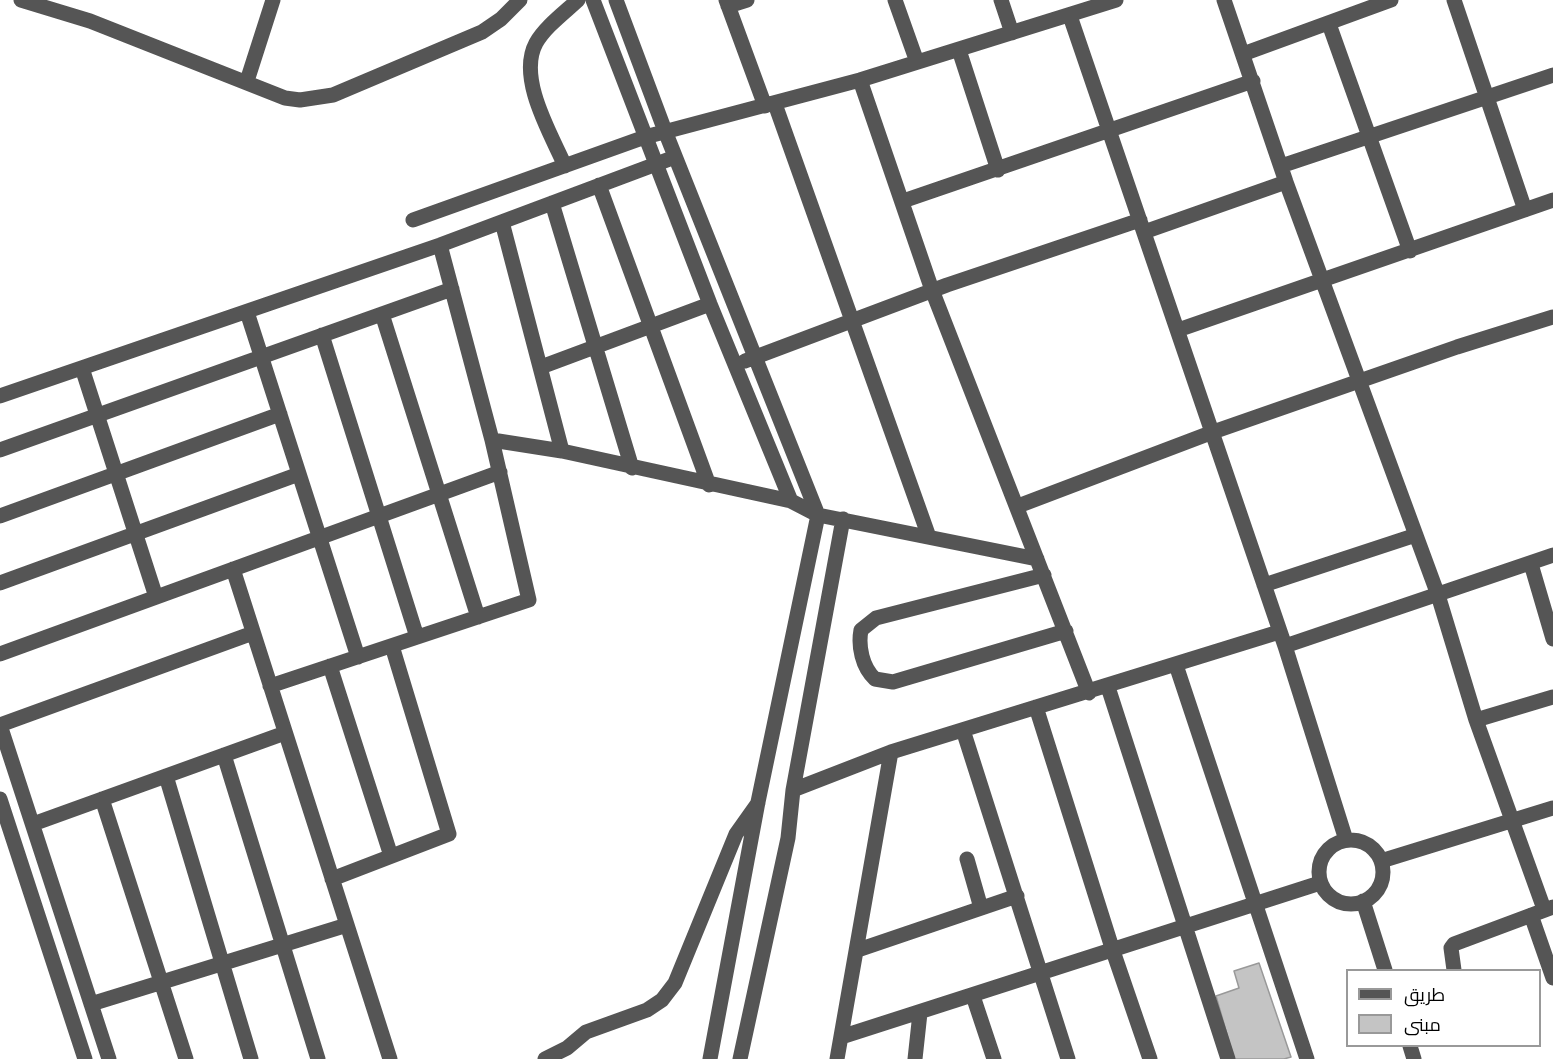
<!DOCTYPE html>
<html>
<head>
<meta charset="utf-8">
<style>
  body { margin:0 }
  #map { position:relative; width:1553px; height:1059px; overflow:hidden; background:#fff; font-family:Manrope,Cairo,sans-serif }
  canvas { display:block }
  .legend { position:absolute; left:1346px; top:969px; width:195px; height:78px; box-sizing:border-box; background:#fff; border:2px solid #999; margin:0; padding:8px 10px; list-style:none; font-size:18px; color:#000 }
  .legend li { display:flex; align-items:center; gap:12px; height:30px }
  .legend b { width:30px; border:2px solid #999 }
</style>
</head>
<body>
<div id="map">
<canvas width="1553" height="1059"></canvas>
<ul class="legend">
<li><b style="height:8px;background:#555"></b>طريق</li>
<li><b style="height:16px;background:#c4c4c4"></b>مبنى</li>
</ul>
</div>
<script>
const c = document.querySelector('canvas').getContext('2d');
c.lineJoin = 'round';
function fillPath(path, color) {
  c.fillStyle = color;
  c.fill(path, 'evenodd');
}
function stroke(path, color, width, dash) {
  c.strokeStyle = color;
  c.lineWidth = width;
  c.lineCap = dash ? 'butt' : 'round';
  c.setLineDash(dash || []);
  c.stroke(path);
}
const building = new Path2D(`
  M1259,963L1291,1057L1284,1059H1234L1216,996L1239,988L1234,971Z`);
fillPath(building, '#c4c4c4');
stroke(building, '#999', 1.5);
stroke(new Path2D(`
  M21,0L90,21L285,98L300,100L333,95L482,32L501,19L520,0
  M593,0L710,304L791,501
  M616,0L665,131L818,515L758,802L710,1059
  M726,0L765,106
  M895,0L917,62
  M1001,0L1012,33
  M1224,0L1286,182L1438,595L1476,720L1544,909
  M1454,0L1525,210
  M728,6L747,0
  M1070,16L1285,646L1346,840
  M1329,24L1410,251
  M959,50L998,170
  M1243,54L1391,0
  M860,80L932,290L1089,693
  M247,81L273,0
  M775,104L929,537
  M565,166C551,134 517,78 536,43C545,27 564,13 578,0
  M1281,166L1553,75
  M599,185L709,485
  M903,201L1253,81
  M552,203L632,468
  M413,220L645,137L860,80L1116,0
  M502,222L562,451
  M1144,232L1286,182
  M247,312L358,657
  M382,314L478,617
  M1178,330L1553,200
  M322,335L417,637
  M745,361L947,285L1140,220
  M541,367L710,304
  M82,368L156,597
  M0,396L440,245L675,157
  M492,440L562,451L791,501L818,515L1037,559
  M0,450L452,289
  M1018,506L1213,432L1457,347L1553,317
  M0,516L280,414
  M1531,564L1553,639
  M233,569L390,1059
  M1044,575L876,618L861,630C858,646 862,667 875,679L893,682L1066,631
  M0,583L299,474
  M1264,585L1416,535
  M1285,646L1553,555
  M0,654L500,472
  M1176,665L1307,1059
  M330,666L391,856
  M270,686L529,600L492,440L440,245
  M1108,687L1228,1059
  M1036,707L1113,951L1150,1059
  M1476,720L1553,697
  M0,725L109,1059
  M0,725L253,633
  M963,730L1068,1059
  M224,755L318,1059
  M166,776L251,1059
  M793,790L891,752L1279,632
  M0,799L85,1059
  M102,799L186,1059
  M33,824L285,733
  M1319 872a32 32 0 1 1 64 0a32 32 0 1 1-64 0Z
  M967,859L981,908
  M1381,861L1553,808
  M332,879L449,834L392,646
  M1363,901L1385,970
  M1531,915L1553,978
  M858,950L1017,896
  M1454,970L1451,948L1454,944L1553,907
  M973,996L994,1059
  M91,1004L347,925
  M841,1037L1320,883
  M1410,1046L1414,1059
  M545,1059L567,1048L586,1032L647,1010L662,1000L675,983L736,834L758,803
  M740,1059L788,838L793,790L843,519
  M837,1059L891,752
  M915,1059L920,1013`), '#555', 15);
</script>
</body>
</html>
